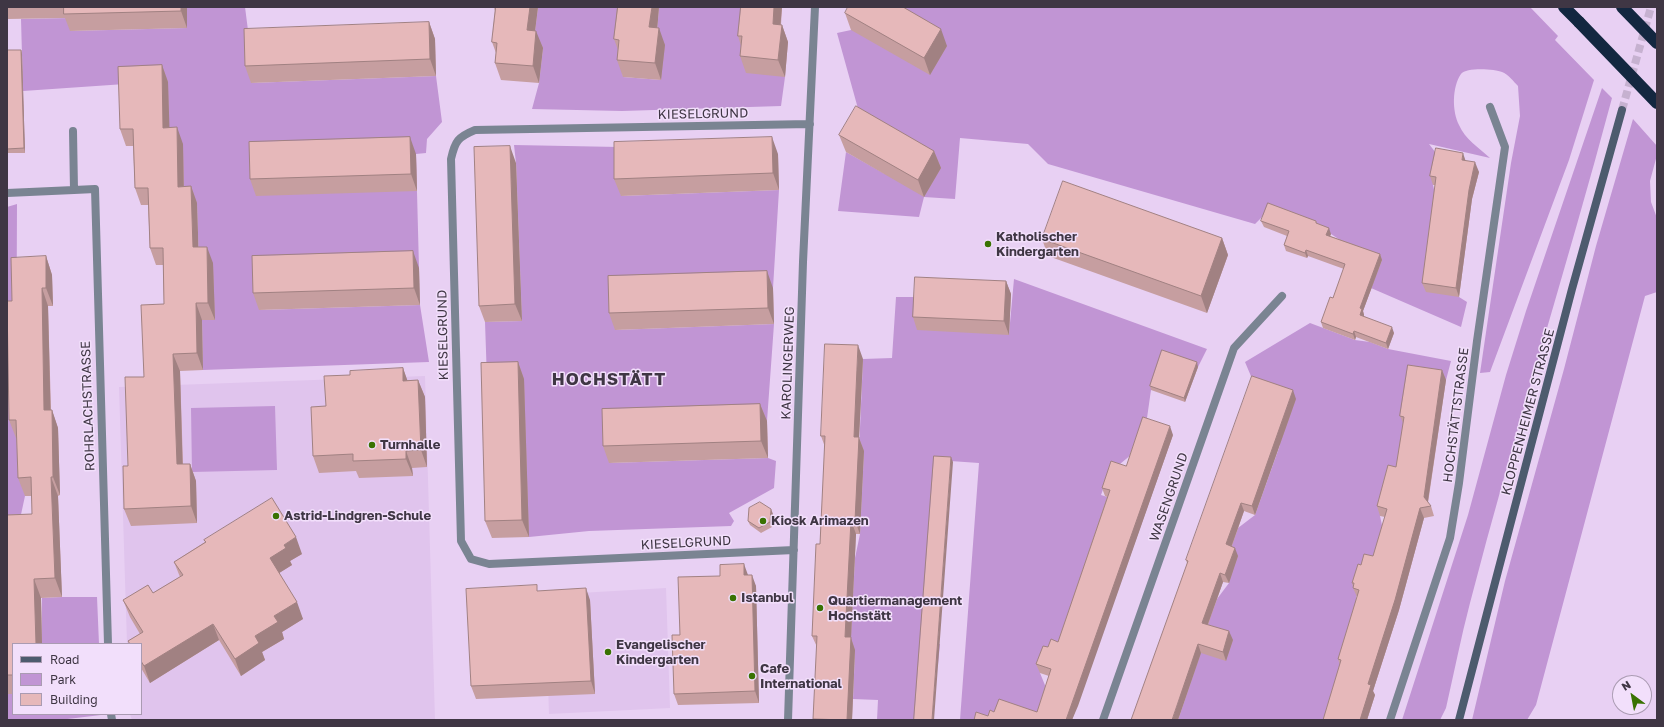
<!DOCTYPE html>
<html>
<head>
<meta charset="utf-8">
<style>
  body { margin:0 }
  #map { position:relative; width:1664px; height:727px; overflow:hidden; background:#e8d0f3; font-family:"Golos Text",sans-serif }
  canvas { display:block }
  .frame { position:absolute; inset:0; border:8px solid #3f3644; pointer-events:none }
  .legend { position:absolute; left:12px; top:643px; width:130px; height:72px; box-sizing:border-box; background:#f2dffb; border:1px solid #aa9bb2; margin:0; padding:5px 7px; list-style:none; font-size:12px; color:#3f3644 }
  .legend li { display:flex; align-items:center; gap:8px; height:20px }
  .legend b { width:20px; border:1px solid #aa9bb2 }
  .north { position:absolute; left:1612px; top:675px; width:40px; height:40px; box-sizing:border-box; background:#f2dffb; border:1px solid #aa9bb2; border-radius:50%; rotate:328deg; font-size:11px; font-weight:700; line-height:16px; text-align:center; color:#3f3644 }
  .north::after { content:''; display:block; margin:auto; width:14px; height:18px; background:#397202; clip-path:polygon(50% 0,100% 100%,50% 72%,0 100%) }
</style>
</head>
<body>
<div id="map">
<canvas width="1664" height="727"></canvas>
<div class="frame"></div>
<ul class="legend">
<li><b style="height:5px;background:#4d5b6e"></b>Road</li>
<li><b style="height:11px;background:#c195d4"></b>Park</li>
<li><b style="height:11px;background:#e6b8ba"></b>Building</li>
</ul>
<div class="north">N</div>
</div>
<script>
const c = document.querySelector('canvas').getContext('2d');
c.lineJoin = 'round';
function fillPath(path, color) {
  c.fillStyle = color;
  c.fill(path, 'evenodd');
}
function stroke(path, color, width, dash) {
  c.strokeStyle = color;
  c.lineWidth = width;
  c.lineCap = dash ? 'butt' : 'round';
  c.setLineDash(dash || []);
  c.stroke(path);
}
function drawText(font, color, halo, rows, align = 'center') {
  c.font = font + ' "Golos Text",sans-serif';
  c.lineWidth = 3;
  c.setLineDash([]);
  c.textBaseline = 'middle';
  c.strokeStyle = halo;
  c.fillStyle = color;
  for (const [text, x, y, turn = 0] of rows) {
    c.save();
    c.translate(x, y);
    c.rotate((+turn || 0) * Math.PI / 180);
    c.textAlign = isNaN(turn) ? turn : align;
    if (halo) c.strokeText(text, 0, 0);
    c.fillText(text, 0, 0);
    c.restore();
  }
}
fillPath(new Path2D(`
  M425,376L435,720H132L130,714H141V644H127L119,387Z
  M666,588L670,708L549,714L545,595Z`), '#e0c4ed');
fillPath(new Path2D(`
  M187,7H245L250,46L251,83L436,76L442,122L427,139L426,153L416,154L419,268L259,273L260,310L420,305L429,362L203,370L202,320H214L199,264L197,204H184L125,84L23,91L21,19L70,18V31L187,28Z
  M538,7H620L623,77L661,80L656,44L659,7H743L785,77L781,106L622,111L532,109L539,83L543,48L533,47Z
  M880,7H1530L1558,36L1555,40L1594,80L1569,160L1490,372L1480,373L1511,163L1520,116L1518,86C1514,82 1508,74 1502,72C1495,69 1466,67 1461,74C1452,87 1452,111 1459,125C1465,139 1479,148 1490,158L1429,144L1439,157L1433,185L1459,297L1467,302L1461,327L1371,288L1382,260L1355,250L1331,234L1270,209L1255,224L1048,164L1028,144L960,138L955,199L924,197L919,217L838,211L846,152L885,174L862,123L837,33L851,30Z
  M1602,88L1612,98C1567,267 1514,433 1470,603C1461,637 1454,673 1446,708L1440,720H1402L1468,515L1506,375L1526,311Z
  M1633,119L1657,146V155L1650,181L1651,202L1657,218V292L1645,296L1536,705L1527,720H1472L1505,581L1564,369L1596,246Z
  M514,145L619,147L621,196L779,190L773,288L615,330L774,324L767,421L609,463L768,458L776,461L774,488L729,513L734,521L731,526L589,531L529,537L487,380L485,322L522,321L516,163Z
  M17,204L16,438H23L25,496L17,533L7,534V207Z
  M1014,279L1207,349L1198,367L1164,354L1151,390L1146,425L1138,449L1114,469L1106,481L1101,495L1117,500L1061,650L1040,673L1049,695L1040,720H960L979,463L936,460L922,643L940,644L938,664L921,663L916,720H877L878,700L853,699L855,651L850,650L855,558L860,534L864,451H859L863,359L892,358L896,297H919L1009,334Z
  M1310,323L1355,340L1370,342L1388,349L1451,361L1446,380L1412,375L1404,446L1380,516L1385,539L1356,597L1358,614L1329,720H1178L1199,658L1204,634L1217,599L1229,583V553L1238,528L1255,515L1280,445L1245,362Z
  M275,406L277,470L192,472L191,408Z
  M62,597H97L99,644H42V598Z
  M7,694H13V714H101V715L59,720H7Z`), '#c195d4');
stroke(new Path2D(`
  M1622,110L1651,7`), '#c6b1d0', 8, [8, 4]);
stroke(new Path2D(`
  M73,131L74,190L95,189L108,644
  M7,193L74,190
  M794,550L489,564L471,559L461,541L451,159C455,141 458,137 475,130L810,124
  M111,714L112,720
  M788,720L803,262L815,7
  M1103,720L1234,348L1282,296
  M1390,720L1450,538L1459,483L1477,341L1505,147L1490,107`), '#7a8492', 8);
stroke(new Path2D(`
  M1459,720L1572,289L1622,110`), '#4d5b6e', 8);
stroke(new Path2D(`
  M1564,7L1579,22`), '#132740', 12);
stroke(new Path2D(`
  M1622,7L1657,43
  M1579,22L1657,103`), '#132740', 12);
fillPath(new Path2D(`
  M7,7H187V28L70,31L65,18L8,19L7,15Z
  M494,7H538L535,31L543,48L539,83L501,80L495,63L496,53L492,42L495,11Z
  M617,7H659L657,28L665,45L661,80L623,77L617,60L618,50L614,39L617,8Z
  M741,7H782L781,25H782L788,42L785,77L746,73L740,56L741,46L738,36Z
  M845,13L947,46L930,75L851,30Z
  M429,22L435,39L436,76L251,83L245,66Z
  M7,50H21L22,54L25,153H7Z
  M162,65L168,82L169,128L183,144L184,187L191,186L197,203L198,247L213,263L215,320H202L203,370L180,371L183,464H190L196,481L197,523L131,526L124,509L128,466L144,377L164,304L163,265H156L150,248L148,205H141L135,188L133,146H126L120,129Z
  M839,135L934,151L941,168L924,197L846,152Z
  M416,154L417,191L256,196L250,179Z
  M778,154L779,190L621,196L614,179Z
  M1466,161L1479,172L1472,199L1459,297L1426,292L1422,283L1435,185H1433L1430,176Z
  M516,163L522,321L485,322L479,306Z
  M1261,221H1316L1317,224L1331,234L1330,236L1380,254L1382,260L1363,311L1364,315V316L1394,333L1388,349L1356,337L1355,340L1323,328L1321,322L1333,298L1344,269L1308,256L1307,258L1286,251L1284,245L1287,236L1264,227Z
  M1222,238L1228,255L1207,313L1048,256L1042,239Z
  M46,256L52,275L53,306H48L51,410H52L58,428L60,495L58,496L62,597L41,598L42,644H13V694H7V515L32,514V496H25L18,478L17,438H16L9,420L12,301Z
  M419,268L420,305L259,310L253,293Z
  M1006,281L1011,294L1009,335L917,330L913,317Z
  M773,288L774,324L615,330L609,313Z
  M863,359L859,438L864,451L860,534H856L851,638L855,650L852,720H814L817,647L812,636L820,544L825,447L821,436Z
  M518,362L524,379L529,537L492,538L485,521Z
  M1198,367L1185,402L1151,390L1150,386Z
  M403,368L407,380H418L425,397L427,467L412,468L413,476L359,478L356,471L319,473L313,456L326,406L350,375Z
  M1442,370L1446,380L1428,503L1431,506L1434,516L1424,518L1399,610L1373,691L1375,695L1367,720H1323L1340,665L1338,659L1357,597L1353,588V587L1352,583L1361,565L1373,556L1385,517L1380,516L1377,506L1396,467L1403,423L1400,416Z
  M1296,399L1255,515L1244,511L1232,546L1238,556L1229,583L1223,582L1208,625L1233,640L1226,661L1201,653L1178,720L1187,563L1186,560Z
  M760,404L767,421L768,458L609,463L603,446Z
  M1173,435L1072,720H974L988,716L994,712H1037L1049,676L1040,673L1036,664L1048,647L1058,642L1107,497L1105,496L1102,488L1126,466Z
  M773,514L772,527L761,533L750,525L748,521Z
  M204,540L302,554L290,561L292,565L279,573L303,619L282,632L284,639L262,652L265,660L241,676L219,640L150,683L141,668V644H129L128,641L140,634L130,617L123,600L153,593L180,577L174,562L205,542Z
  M748,575L756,586L759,703L678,705L674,694L680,635Z
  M539,591L590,600L595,694L476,699L471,686Z`), '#c69ea0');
fillPath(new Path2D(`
  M181,7H187V28L181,11Z
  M530,7H538L533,47L527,30Z
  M652,7H659L656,44L649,27Z
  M774,7H782L779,41L773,24Z
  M429,22L435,39L436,76L430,59Z
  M782,25L788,42L785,77L778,60Z
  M659,28L665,45L661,80L655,63Z
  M941,29L947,46L930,75L924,58Z
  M536,31L543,48L539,83L533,66Z
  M21,50L22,54L25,153L24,148Z
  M162,65L168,82L170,145L163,128Z
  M177,127L183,144L184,204L178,187Z
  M410,137L416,154L417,191L411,174Z
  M772,137L778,154L779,190L773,173Z
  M510,146L516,163L522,321L515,304Z
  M934,151L941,168L924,197L918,180Z
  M1463,153L1466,162L1462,160Z
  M1475,162L1479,172L1472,199L1459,297L1456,288L1469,190Z
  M191,186L197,203L199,264L193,247Z
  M1329,228L1331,234L1328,241L1326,235Z
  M1222,238L1228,255L1207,313L1201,296Z
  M207,247L213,263L215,320L208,303Z
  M1306,250L1308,256L1307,258L1305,253Z
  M413,251L419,268L420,305L414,288Z
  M1380,254L1382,260L1363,311L1364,315L1362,321L1360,315V308Z
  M46,256L52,275L53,306L46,288Z
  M767,271L773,288L774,324L768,308Z
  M1006,281L1011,294L1009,335L1004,321Z
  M42,288L48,306L51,429L44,410Z
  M196,303L202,320L203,370L197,353Z
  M1392,327L1394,333L1388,349L1386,343Z
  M1354,331L1356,337L1355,340L1353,334Z
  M858,345L863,359L859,438L864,451L860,534L855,521L854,437Z
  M173,354L180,371L183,481L177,464Z
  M518,362L524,379L529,537L522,520Z
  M1197,362L1198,367L1185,402L1184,398Z
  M403,368L409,385L403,381Z
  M1442,370L1446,380L1427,507L1424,497Z
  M418,380L425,397L427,467L421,450Z
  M1293,390L1296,399L1255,515L1252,506Z
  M760,404L767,421L768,458L761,441Z
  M52,410L58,428L60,495L53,477Z
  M1170,426L1173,435L1078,706L1072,720H1066Z
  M406,451L412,468L413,476L406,459Z
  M951,457L953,462L934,720H932Z
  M190,464L196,481L197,523L191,506Z
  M51,477L58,496L62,597L55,578Z
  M1241,503L1244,511L1229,553L1226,544Z
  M1420,508L1424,518L1399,610L1373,691L1375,695L1367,720H1360L1368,684Z
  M771,509L773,514L772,527L770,522Z
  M851,520L856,534L851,638L855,650L852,720H847L845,637Z
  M296,537L302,554L290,561L292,565L276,575L270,558L284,545Z
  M1235,548L1238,556L1229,583L1225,575Z
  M744,564L748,575H744Z
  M1220,573L1223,582L1205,632L1202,623Z
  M752,575L756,586L759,703L755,691Z
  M34,579L41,598L42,644H36Z
  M586,588L590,600L595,694L591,681Z
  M297,602L303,619L282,632L284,639L262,652L265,660L241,676L235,659L274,616Z
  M213,624L219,640L150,683L144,666Z
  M1229,631L1233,640L1226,661L1223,652Z
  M1198,644L1201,653L1178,720H1172Z`), '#a18182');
const building = new Path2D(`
  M64,7H181V11L64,14Z
  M496,7H530L527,30L536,31L533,66L495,63L497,43L492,42Z
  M618,7H652L649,27L659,28L655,63L617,60L619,40L614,39Z
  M741,7H774L773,24L782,25L778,60L740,56L742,36H738Z
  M848,7H903L941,29L924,58L845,13Z
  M429,22L430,59L245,66L244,29Z
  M7,50H21L24,148L7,149Z
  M162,65L163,128L177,127L178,187L191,186L193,247H207L208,303H196L197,353L173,354L177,464H190L191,506L124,509L123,466H128L125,377H144L141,305L164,304L163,248H150L148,188H135L133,129H120L118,67Z
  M856,106L934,151L918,180L839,135Z
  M410,137L411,174L250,179L249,142Z
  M772,137L773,173L614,179V142Z
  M510,146L515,304L479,306L474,147Z
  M1436,148L1463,153L1462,160L1475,162L1469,190L1456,288L1422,283L1436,177L1430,176Z
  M1063,181L1222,238L1201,296L1042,239Z
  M1268,203L1316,221V223L1329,228L1326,235L1380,254L1360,308L1362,309L1360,315L1392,327L1386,343L1354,331L1353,334L1321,322L1330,297L1333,298L1345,264L1306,250L1305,253L1284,245L1289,231L1261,221Z
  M413,251L414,288L253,293L252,256Z
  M46,256V288H42L44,410H52L53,477H51L55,578L34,579L36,644H13V675H7V515L32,514L31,477L18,478L16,420H9L7,301H12L11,258Z
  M767,271L768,308L609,313L608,276Z
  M915,277L1006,281L1004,321L913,317Z
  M825,344L858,345L854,437H859L855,521L851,520L845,637H851L847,720L813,719L817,636H812L816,544H820L825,436H821Z
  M1162,350L1197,362L1184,398L1150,386Z
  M518,362L522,520L485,521L481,363Z
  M1408,365L1442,370L1424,497L1431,506L1420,508L1395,600L1368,684L1371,685L1360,720H1323L1341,660L1338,659L1359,590L1353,588L1354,583H1352L1358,564L1361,565L1364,554L1373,556L1387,509L1377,506L1388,465L1396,467L1404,417L1400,416Z
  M403,368V381L418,380L421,450L406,451V459L353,461V454L313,456L311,407L326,406L324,376L350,375V371Z
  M1252,376L1293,390L1252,506L1241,503L1226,544L1235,548L1225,575L1220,573L1202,623L1229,631L1223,652L1198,644L1172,720H1131L1188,561L1186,560Z
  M760,404L761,441L603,446L602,409Z
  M1143,417L1170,426L1066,720H974L976,712L988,716L990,710L994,712L999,699L1037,712L1051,669L1036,664L1043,646L1048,647L1051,639L1058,642L1110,490L1102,488L1111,461L1126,466Z
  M934,456L951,457L932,720H914Z
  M272,498L296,537L284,545L286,548L270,558L297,602L274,616L278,622L255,636L259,643L235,659L213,624L144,666L141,661V644H130L128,641L143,632L123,600L148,585L153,593L183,575L174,562L206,542L204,540Z
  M760,502L771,509L770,522L759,528L748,521L749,508Z
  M744,564V575H752L755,691L674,694L672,635H680L678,577L720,576V565Z
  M537,585V591L586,588L591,681L471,686L466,589Z`);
fillPath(building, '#e6b8ba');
stroke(building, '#a18182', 1);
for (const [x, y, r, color] of [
  [988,244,4,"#397202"],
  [372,445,4,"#397202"],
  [276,516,4,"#397202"],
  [763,521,4,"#397202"],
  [733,598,4,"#397202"],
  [820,608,4,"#397202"],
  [608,652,4,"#397202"],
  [752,676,4,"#397202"]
]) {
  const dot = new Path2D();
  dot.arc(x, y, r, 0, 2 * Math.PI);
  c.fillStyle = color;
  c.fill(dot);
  stroke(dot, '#f2dffb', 1.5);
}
drawText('13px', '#3f3644', '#f2dffb', [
  ["KIESELGRUND",703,114,-1],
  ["KIESELGRUND",443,335,-91],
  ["KAROLINGERWEG",788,363,-88],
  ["ROHRLACHSTRASSE",88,406,-92],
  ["KLOPPENHEIMER STRASSE",1528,412,-75],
  ["HOCHSTÄTTSTRASSE",1456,415,-83],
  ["WASENGRUND",1169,497,-71],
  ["KIESELGRUND",686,543,-3]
]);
drawText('bold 13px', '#3f3644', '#f2dffb', [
  ["Katholischer",996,237],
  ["Kindergarten",996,252],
  ["Turnhalle",380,445],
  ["Astrid-Lindgren-Schule",284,516],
  ["Kiosk Arimazen",771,521],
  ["Istanbul",741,598],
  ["Quartiermanagement",828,601],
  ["Hochstätt",828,616],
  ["Evangelischer",616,645],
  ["Kindergarten",616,660],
  ["Cafe",760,669],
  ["International",760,684]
], 'left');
c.letterSpacing = '1px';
drawText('bold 17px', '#3f3644', '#f2dffb', [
  ["HOCHSTÄTT",609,380]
]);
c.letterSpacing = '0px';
</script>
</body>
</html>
